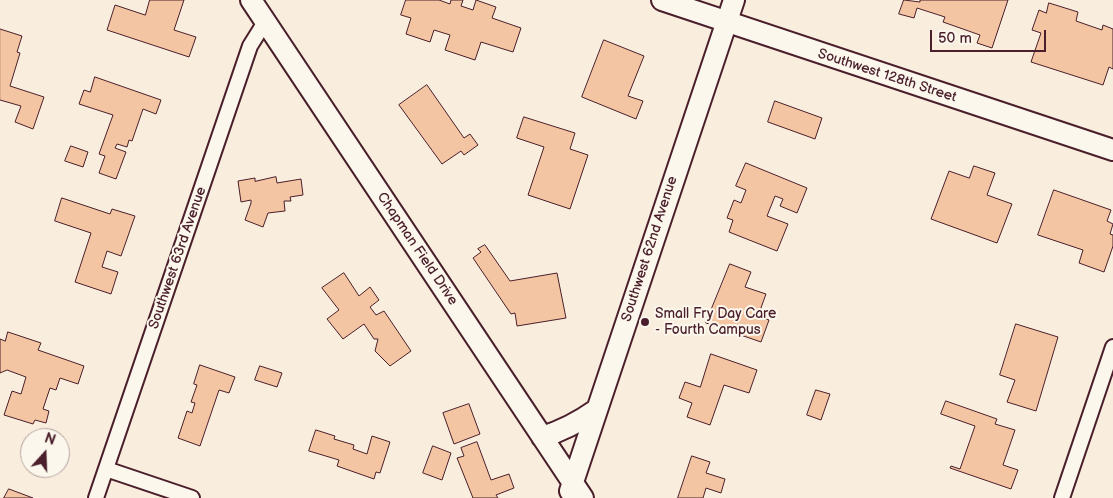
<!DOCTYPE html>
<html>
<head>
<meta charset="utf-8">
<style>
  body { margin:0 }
  #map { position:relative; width:1113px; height:498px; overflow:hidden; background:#f9eddd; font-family:"Balsamiq Sans",sans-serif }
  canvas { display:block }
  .north { position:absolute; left:20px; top:428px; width:50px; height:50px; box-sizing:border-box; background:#fbf7ec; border:1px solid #b4a19f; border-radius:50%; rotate:20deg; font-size:14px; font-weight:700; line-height:20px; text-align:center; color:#4a1f2b }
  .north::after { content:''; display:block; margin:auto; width:18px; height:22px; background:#4a1f2b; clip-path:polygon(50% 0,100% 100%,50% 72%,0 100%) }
  .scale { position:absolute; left:930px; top:30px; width:116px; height:22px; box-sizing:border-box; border:2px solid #4a1f2b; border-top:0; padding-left:6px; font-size:15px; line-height:18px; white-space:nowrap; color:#4a1f2b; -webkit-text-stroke:4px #fbf7ec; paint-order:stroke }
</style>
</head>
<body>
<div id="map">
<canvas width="1113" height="498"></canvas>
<div class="north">N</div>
<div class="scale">50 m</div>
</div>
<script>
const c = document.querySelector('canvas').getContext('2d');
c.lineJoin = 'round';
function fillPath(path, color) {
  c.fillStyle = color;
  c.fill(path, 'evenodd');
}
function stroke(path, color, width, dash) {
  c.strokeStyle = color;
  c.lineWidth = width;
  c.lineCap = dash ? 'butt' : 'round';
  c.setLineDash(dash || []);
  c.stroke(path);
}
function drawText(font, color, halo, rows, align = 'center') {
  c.font = font + ' "Balsamiq Sans",sans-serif';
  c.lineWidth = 4;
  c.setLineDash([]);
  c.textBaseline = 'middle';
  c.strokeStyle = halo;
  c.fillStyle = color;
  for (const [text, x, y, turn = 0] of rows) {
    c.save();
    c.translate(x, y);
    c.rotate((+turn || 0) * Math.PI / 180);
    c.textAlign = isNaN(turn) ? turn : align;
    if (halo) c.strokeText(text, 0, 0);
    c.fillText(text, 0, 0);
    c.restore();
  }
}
const building = new Path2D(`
  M150,0H184L174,30L196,37L189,57L107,30L115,5L145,15Z
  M406,0H439L450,4L451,0H463L461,6L473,10L476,0L496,7L492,18L521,28L513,52L481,42L475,60L445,50L450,35L434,30L430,42L406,34L411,18L401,15Z
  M904,0L920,2V0H1008L992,48L977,43L980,35L943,22L945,17L917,8L914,18L899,14Z
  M1049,3L1078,12L1076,21L1102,30L1103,25L1113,29V69L1109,67L1103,85L1031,62L1041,33L1032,30L1039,10L1046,13Z
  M0,29L22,36L17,52L20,53L10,86L44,97L33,129L15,122L21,106L0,100Z
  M604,40L644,56L628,96L643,101L636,119L582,97Z
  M95,77L161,100L156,114L143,109L132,141L129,140L127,147L117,144L115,148L126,152L116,179L99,173L105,156L99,154L113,115L79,104L84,90L90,92Z
  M427,85L464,138L470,134L478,145L464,155L461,151L442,164L399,105Z
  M775,101L822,118L815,139L768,122Z
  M524,117L575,133L570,149L588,155L570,209L528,195L544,147L517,138Z
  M71,146L88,152L83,167L65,161Z
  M746,163L807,188L797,213L780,206L783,199L775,196L767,216L788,224L777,251L729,232L733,220L727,218L734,200L741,203L746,190L736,186Z
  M974,166L995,173L987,195L1012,204L997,243L931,219L949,171L969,178Z
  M276,177L277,183L301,179L303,195L290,197L291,201H284L285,211L268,213L263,227L245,220L251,203V200L241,202L238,181L255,178V181Z
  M1054,190L1111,210L1107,221L1113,224L1110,234L1113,235V246L1104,272L1079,263L1083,250L1038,235Z
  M62,198L110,214L112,209L135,216L121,256L107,251L102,267L118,272L111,294L75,282L91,233L55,221Z
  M485,245L510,281L557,273L566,318L517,326L515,313L511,314L473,258L481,252L478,249Z
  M730,264L751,272L745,287L766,294L758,316L769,320L761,342L706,323Z
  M344,273L359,296L370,287L379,300L370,307L376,315L384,311L411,351L390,366L375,351L378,339H374L364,324L343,339L327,319L339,310L322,288Z
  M1016,324L1058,337L1036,411L1007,402L1015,380L1000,375Z
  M8,332L41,343L38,350L84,366L78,384L60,378L56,390L50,388L43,409L49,411L46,423L35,420L33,424L4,415L12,391L21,394L26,377L7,370L0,373V339L5,341Z
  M711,354L757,370L749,393L724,385L710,425L687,417L692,403L679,398L685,382L700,387Z
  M200,365L235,377L229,393L219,390L200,446L178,438L187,411L192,413L195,403L191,402L197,385L194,384Z
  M260,366L282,373L277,387L255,380Z
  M816,390L830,394L821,420L807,415Z
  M946,401L997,419L995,424L1015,430L1003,465L1018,470L1011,489L950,468L951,466L960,469L975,426L941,414Z
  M469,404L480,434L454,444L443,413Z
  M316,430L335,436L334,439L354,445L353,449L367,454L372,436L390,442L380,473L376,472L374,479L337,466L339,460L309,451Z
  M477,442L491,480L509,474L514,488L496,495L498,498H473L457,458L464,456L461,448Z
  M433,446L451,453L442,480L423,473Z
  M692,456L710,462L706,473L725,479L721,493L706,488L703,498H678Z
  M9,489L33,498H4Z`);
fillPath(building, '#f3c5a2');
stroke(building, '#4a1f2b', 1);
const street = new Path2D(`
  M106,469L192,498
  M96,498L250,46L265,22
  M1062,498L1113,347`);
const secondary = new Path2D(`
  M251,0L583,498
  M662,0L1113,150
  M542,437C562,431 579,422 596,410
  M570,491L734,0`);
stroke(street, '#4a1f2b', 18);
stroke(secondary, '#4a1f2b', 24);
stroke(street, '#fbf7ec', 14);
stroke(secondary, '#fbf7ec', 20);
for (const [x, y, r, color] of [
  [645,322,5,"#4a1f2b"]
]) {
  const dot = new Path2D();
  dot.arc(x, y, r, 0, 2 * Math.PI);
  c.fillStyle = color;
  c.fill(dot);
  stroke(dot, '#fbf7ec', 2);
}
drawText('14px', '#4a1f2b', '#fbf7ec', [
  ["Southwest 128th Street",887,76,18],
  ["Chapman Field Drive",417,249,56],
  ["Southwest 62nd Avenue",650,249,-72],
  ["Southwest 63rd Avenue",178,258,-71]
]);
drawText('14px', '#4a1f2b', '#fbf7ec', [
  ["Small Fry Day Care",655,314],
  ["- Fourth Campus",655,330]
], 'left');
</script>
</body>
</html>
